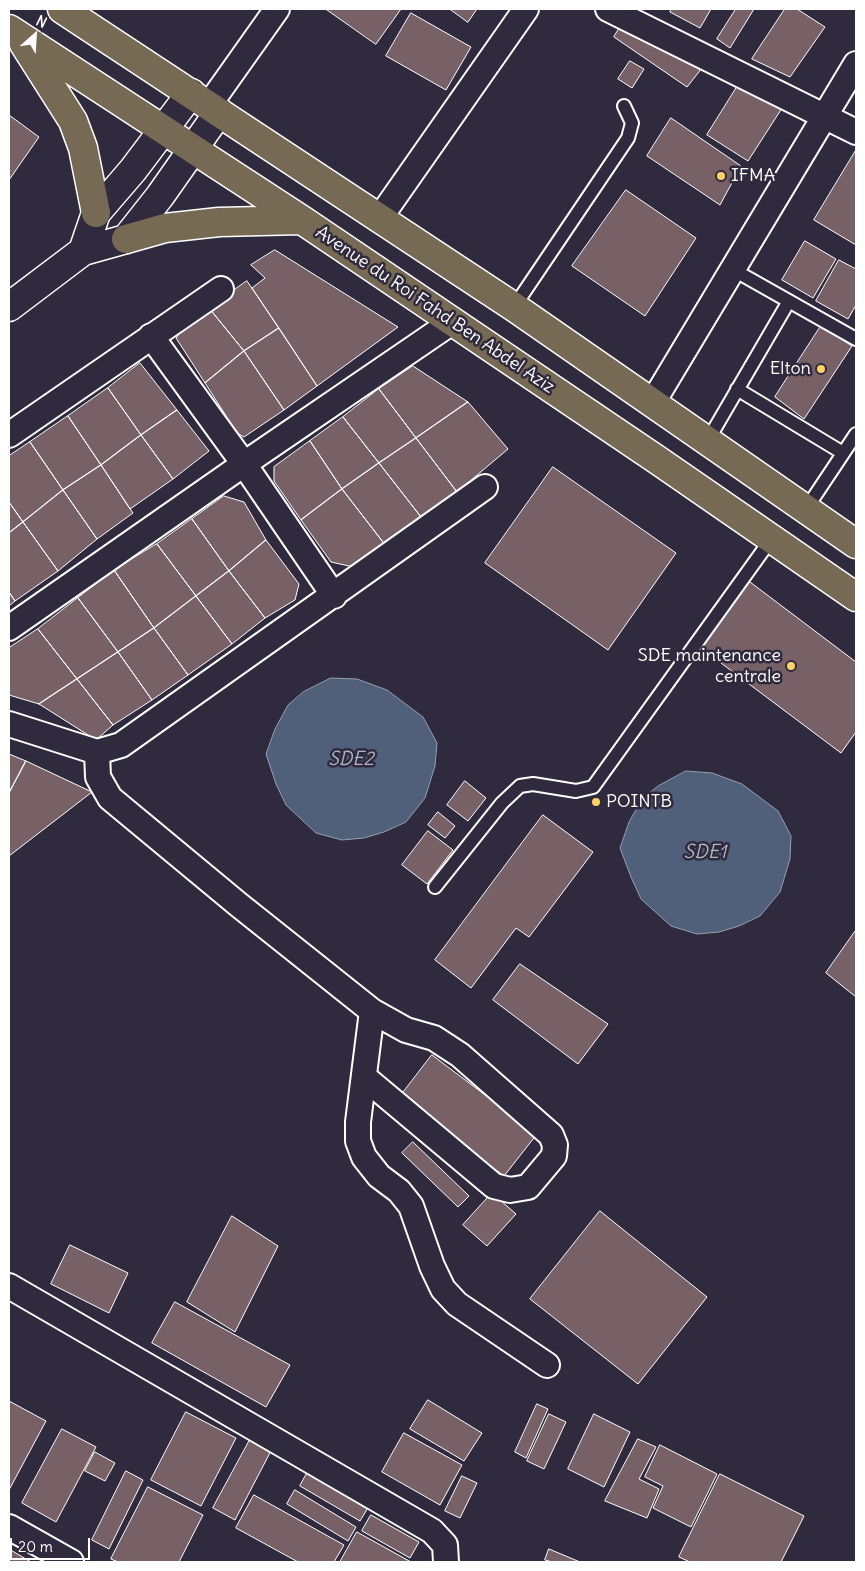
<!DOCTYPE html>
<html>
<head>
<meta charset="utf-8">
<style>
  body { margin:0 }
  #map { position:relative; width:865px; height:1571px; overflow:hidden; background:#2f2a3d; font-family:Delius,sans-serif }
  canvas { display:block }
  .frame { position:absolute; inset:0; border:10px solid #fff; pointer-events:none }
  .north { position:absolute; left:10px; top:10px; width:50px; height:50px; -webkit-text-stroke:4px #2f2a3d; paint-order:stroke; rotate:26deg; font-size:14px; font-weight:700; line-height:20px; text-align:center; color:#fff }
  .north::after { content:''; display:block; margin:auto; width:18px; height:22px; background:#fff; clip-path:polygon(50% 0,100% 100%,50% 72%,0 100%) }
  .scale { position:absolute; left:10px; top:1538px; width:80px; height:22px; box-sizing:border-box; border:2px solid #fff; border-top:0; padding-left:6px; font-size:15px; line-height:18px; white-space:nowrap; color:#fff; -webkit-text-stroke:4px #2f2a3d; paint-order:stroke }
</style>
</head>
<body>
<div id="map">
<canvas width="865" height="1571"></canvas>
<div class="frame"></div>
<div class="north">N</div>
<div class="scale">20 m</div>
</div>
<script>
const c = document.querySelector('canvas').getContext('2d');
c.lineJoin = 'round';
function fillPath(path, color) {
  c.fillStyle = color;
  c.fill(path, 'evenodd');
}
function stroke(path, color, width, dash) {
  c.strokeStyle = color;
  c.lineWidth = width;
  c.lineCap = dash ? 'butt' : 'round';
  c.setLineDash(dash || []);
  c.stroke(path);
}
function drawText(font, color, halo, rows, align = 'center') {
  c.font = font + ' Delius,sans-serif';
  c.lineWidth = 5;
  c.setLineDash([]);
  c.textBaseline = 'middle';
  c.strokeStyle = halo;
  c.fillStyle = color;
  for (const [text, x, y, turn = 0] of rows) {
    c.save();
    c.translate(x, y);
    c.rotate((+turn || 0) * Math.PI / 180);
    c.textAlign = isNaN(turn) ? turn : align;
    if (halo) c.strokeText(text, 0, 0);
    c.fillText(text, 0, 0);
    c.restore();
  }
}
const water = new Path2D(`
  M331,678L357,679L387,690L423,717L437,743L435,766L425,798L406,822L384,832L364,838L342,840L316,833L286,805L276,784L266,754L275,729L288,705L303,692Z
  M686,771L712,773L742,784L778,811L791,836L790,859L780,892L760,916L739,926L719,932L697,934L671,926L641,899L631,877L620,848L629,822L642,799L658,786Z`);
fillPath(water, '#50607a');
stroke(water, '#96a0af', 1);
const building = new Path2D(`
  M326,9H401L376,44Z
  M450,9H477L468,22Z
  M672,9H711L700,28L670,12Z
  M736,9H754L730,48L717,39Z
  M785,9H797L825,27L790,77L752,59Z
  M411,13L471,47L446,90L386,56Z
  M622,24L706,63L687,87L614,37Z
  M630,61L644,69L632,88L618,79Z
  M742,79L784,105L748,161L707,135Z
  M9,115L39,137L9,180Z
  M671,118L741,166L720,205L647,156Z
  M856,150V245L814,220Z
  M626,190L696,238L645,316L572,266Z
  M805,241L836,259L813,298L782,280Z
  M275,250L398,327L317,386L252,288L265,278L251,265Z
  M839,260L856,269V305L848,319L816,301Z
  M247,281L279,328L244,351L209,308Z
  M209,308L244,351L205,383L176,338L184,327Z
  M821,326L852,346L804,419L775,397Z
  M279,328L317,386L284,410L244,351Z
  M244,351L284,410L244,437L237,433L205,383Z
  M140,363L177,410L141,435L108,388Z
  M413,366L468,402L416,438L379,389Z
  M108,388L141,435L101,465L68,416Z
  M379,389L416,438L379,463L343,417Z
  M468,402L508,449L457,492L416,438Z
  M177,410L209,451L173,479L141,435Z
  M68,416L101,465L63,490L30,442Z
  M343,417L379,463L342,489L310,441Z
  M141,435L173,479L130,509L101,465Z
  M416,438L457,492L421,517L379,463Z
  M310,441L342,489L301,520L274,481V467Z
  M30,442L63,490L23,522L9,502V456Z
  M379,463L421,517L386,546L342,489Z
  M101,465L133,513L97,539L63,490Z
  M553,467L676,553L608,650L485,563Z
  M342,489L386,546L358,568L331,562L301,520Z
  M63,490L97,539L58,571L23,522Z
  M224,496L244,502L266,540L229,571L192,519Z
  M9,502L23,522L9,533Z
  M192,519L229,571L196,596L157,544Z
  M23,522L58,571L15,601L9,592V533Z
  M266,540L299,584L295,600L265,618L229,571Z
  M157,544L196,596L154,628L114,570Z
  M114,570L154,628L118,652L78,598Z
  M229,571L265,618L232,644L196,596Z
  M750,582L856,662V732L841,753L701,648Z
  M9,592L15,601L9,606Z
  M196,596L232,644L188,675L154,628Z
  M78,598L118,652L77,679L38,629Z
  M154,628L188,675L152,700L118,652Z
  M38,629L77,679L39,704L9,695V648Z
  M118,652L152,700L113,725L77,679Z
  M77,679L113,725L96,740L39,704Z
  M9,754L26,761L9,793Z
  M26,761L92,792L9,856V793Z
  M465,781L486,798L468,821L447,805Z
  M438,812L455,826L445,838L428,825Z
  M543,815L593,852L529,937L516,928L471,988L435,960Z
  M428,831L453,850L427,884L402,865Z
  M856,930V997L826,973Z
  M520,964L608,1024L578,1064L493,1000Z
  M432,1055L537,1134L504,1176L399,1098Z
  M413,1142L469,1196L458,1207L402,1153Z
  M492,1193L516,1214L487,1246L463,1225Z
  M600,1211L707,1297L638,1384L530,1299Z
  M232,1216L278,1246L235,1332L187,1302Z
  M70,1245L128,1273L109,1313L51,1284Z
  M175,1302L290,1365L266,1407L152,1343Z
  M428,1400L482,1433L464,1461L410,1429Z
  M9,1401L46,1421L9,1490Z
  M537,1404L548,1409L526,1458L515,1452Z
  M186,1412L236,1438L201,1506L151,1480Z
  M549,1414L566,1422L544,1469L527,1461Z
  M594,1414L630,1432L604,1487L568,1469Z
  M62,1429L96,1447L56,1522L22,1503Z
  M404,1433L462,1465L440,1505L382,1472Z
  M252,1436L273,1447L235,1520L213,1508Z
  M638,1439L656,1447L639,1479L659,1489L647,1518L605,1501Z
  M660,1445L717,1474L691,1527L653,1508L663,1486L645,1477Z
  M95,1452L115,1463L105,1481L85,1471Z
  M311,1466L372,1501L360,1521L300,1486Z
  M126,1471L143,1480L109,1549L92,1540Z
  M720,1474L804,1516L781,1562H690L679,1557Z
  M462,1476L477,1483L460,1518L445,1511Z
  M148,1487L203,1515L179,1562H118L111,1559Z
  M295,1490L356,1527L348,1541L287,1504Z
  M254,1495L344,1545L334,1562H298L236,1528Z
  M371,1515L419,1542L410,1558L362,1531Z
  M357,1532L411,1562H340Z
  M9,1549L31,1562H9Z
  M549,1549L580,1562H552L545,1560Z`);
fillPath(building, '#776166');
stroke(building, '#fff', 1);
const service = new Path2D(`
  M732,269L856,339
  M514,307L628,138L632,123L624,106
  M737,389L843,453
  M708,440L789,301
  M806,509L856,434
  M435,887L502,803L520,786L533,784L576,791L593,787L772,538`);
const minor = new Path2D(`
  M608,9L856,132
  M209,105L277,9
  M379,219L526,9
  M151,336L244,464L334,596
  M653,402L856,64
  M9,435L221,289
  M9,628L244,464L452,322
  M9,724L97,752L121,745L485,487
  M97,752L98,777L110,798L239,905L372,1011L406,1030L434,1038L460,1055L551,1135L555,1145L554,1156L528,1187L510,1190L494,1186L364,1077
  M372,1011L358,1122V1141L364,1157L379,1176L399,1191L411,1206L432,1266L443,1289L457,1304L547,1365
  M9,1286L432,1531L445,1545L446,1562
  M9,1527L71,1562`);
const secondary = new Path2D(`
  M83,251L96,213L133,170L191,93
  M9,307L83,251L126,239L160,196L219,112`);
const primary = new Path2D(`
  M62,9L514,307L856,544
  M9,29L302,220L656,459L856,597
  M24,44L73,121L83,148L96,213
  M126,239L165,228L219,222L302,220`);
stroke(service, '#fff', 16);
stroke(minor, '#fff', 28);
stroke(secondary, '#fff', 31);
stroke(primary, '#fff', 31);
stroke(service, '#2f2a3d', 12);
stroke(minor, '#2f2a3d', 24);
stroke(secondary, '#2f2a3d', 28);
stroke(primary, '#776a54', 28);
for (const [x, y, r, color] of [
  [721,176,5,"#ffd166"],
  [821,369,5,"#ffd166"],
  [791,666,5,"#ffd166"],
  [596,802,5,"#ffd166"]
]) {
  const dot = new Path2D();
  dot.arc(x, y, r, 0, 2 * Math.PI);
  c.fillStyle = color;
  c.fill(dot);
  stroke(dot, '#2f2a3d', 2);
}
drawText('18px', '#fff', '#2f2a3d', [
  ["IFMA",731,176],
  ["Elton",811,369,"right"],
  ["SDE maintenance",781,656,"right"],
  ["centrale",781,677,"right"],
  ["POINTB",606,802]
], 'left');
drawText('18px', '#fff', '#2f2a3d', [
  ["Avenue du Roi Fahd Ben Abdel Aziz",435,310,34]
]);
drawText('italic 19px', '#b0b7c3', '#2f2a3d', [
  ["SDE2",351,760],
  ["SDE1",705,853]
]);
</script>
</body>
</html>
